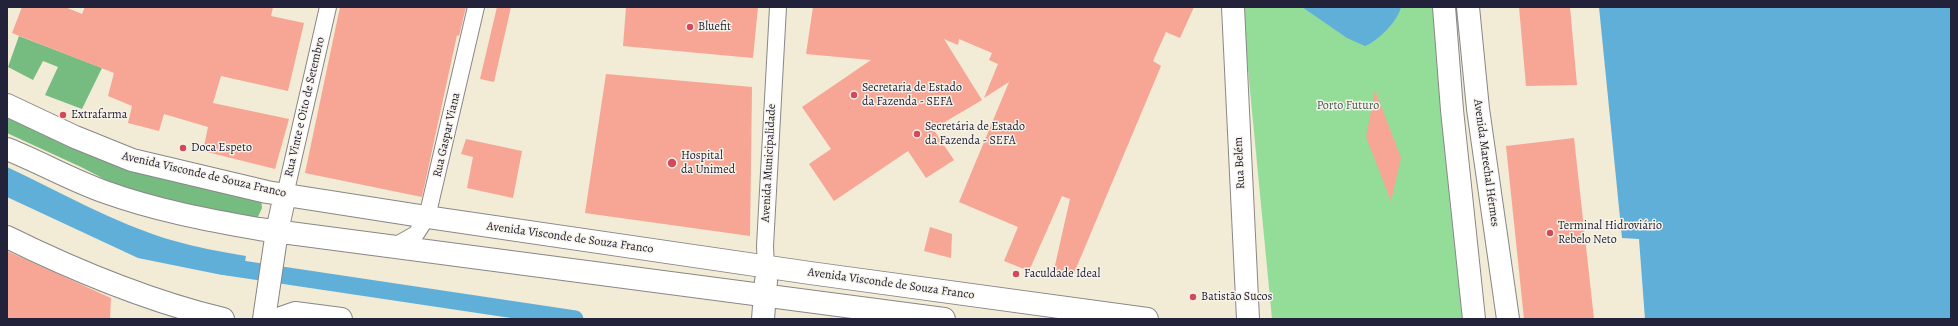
<!DOCTYPE html>
<html>
<head>
<meta charset="utf-8">
<style>
  body { margin:0 }
  #map { position:relative; width:1958px; height:326px; overflow:hidden; background:#f2ebd5; font-family:Alegreya,serif }
  canvas { display:block }
  .frame { position:absolute; inset:0; border:8px solid #22223b; pointer-events:none }
</style>
</head>
<body>
<div id="map">
<canvas width="1958" height="326"></canvas>
<div class="frame"></div>
</div>
<script>
const c = document.querySelector('canvas').getContext('2d');
c.lineJoin = 'round';
function fillPath(path, color) {
  c.fillStyle = color;
  c.fill(path, 'evenodd');
}
function stroke(path, color, width, dash) {
  c.strokeStyle = color;
  c.lineWidth = width;
  c.lineCap = dash ? 'butt' : 'round';
  c.setLineDash(dash || []);
  c.stroke(path);
}
function drawText(font, color, halo, rows, align = 'center') {
  c.font = font + ' Alegreya,serif';
  c.lineWidth = 3;
  c.setLineDash([]);
  c.textBaseline = 'middle';
  c.strokeStyle = halo;
  c.fillStyle = color;
  for (const [text, x, y, turn = 0] of rows) {
    c.save();
    c.translate(x, y);
    c.rotate((+turn || 0) * Math.PI / 180);
    c.textAlign = isNaN(turn) ? turn : align;
    if (halo) c.strokeText(text, 0, 0);
    c.fillText(text, 0, 0);
    c.restore();
  }
}
fillPath(new Path2D(`
  M1242,7H1437L1464,319H1272Z`), '#93dd99');
fillPath(new Path2D(`
  M19,36L102,68L82,109L45,95L58,67L43,61L33,80L8,67Z
  M7,110L261,198L262,208L257,219L199,213L127,191L81,167L7,133Z`), '#76bc81');
fillPath(new Path2D(`
  M1302,7H1401C1398,21 1378,41 1365,46L1347,38Z
  M1599,7H1951V319H1645L1639,239L1622,238Z
  M7,167C60,192 114,223 171,240C196,247 221,252 246,256L242,277L217,274L138,258L7,197Z`), '#5fafd9');
stroke(new Path2D(`
  M221,266L575,319`), '#5fafd9', 17);
fillPath(new Path2D(`
  M22,7H65L82,14L85,7H273L271,16L304,23L288,91L221,76L213,103L289,119L275,169L203,151L208,127L164,114L159,131L128,123L132,106L108,96L114,73L12,33Z
  M340,7H466L459,36L457,35L422,197L305,173Z
  M497,7H511L494,82L480,79Z
  M626,7H758L753,58L623,46Z
  M813,7H1194L1180,38L1166,32L1153,61L1161,66L1072,278L1053,274L1070,199L1062,196L1029,271L1004,261L1018,227L959,202L1009,82L984,98L998,64L989,60L992,53L959,39L958,45L944,39L982,100L933,129L954,160L926,178L908,151L834,201L809,164L831,149L802,107L871,60L806,54Z
  M1519,7H1570L1577,85L1526,86Z
  M606,74L752,87L750,236L585,213Z
  M1375,90L1401,158L1391,201L1366,137Z
  M1574,138L1594,319H1524L1506,146Z
  M466,139L522,151L513,198L467,188L473,157L461,154Z
  M930,227L952,234L951,258L924,251Z
  M7,251L111,298L110,319H7Z`), '#f7a594');
const street = new Path2D(`
  M285,195L328,7
  M393,247L416,234L427,217L476,7
  M766,266L765,246L778,7`);
const secondary = new Path2D(`
  M1233,7L1248,319
  M7,105L75,137L132,160L267,192L427,217L810,273L1147,319
  M7,149C40,162 71,180 105,192C155,210 207,220 259,229L944,319
  M7,237C76,271 149,301 223,319
  M264,319L277,231L285,195
  M278,319L295,313L341,319
  M763,319L766,281`);
const primary = new Path2D(`
  M1444,7L1452,110L1474,319
  M1468,7L1478,109L1508,319`);
stroke(street, '#8a8688', 18);
stroke(secondary, '#8a8688', 24);
stroke(primary, '#8a8688', 24);
stroke(street, '#fff', 16);
stroke(secondary, '#fff', 22);
stroke(primary, '#fff', 22);
for (const [x, y, r, color] of [
  [690,27,4,"#d1495b"],
  [854,95,4,"#d1495b"],
  [63,115,4,"#d1495b"],
  [917,134,4,"#d1495b"],
  [183,148,4,"#d1495b"],
  [672,163,5,"#d1495b"],
  [1550,233,4,"#d1495b"],
  [1016,274,4,"#d1495b"],
  [1193,297,4,"#d1495b"]
]) {
  const dot = new Path2D();
  dot.arc(x, y, r, 0, 2 * Math.PI);
  c.fillStyle = color;
  c.fill(dot);
  stroke(dot, '#f7f3e8', 1.5);
}
drawText('12px', '#22223b', '#f7f3e8', [
  ["Bluefit",698,27],
  ["Secretaria de Estado",862,88],
  ["da Fazenda - SEFA",862,102],
  ["Extrafarma",71,115],
  ["Secretária de Estado",925,127],
  ["da Fazenda - SEFA",925,141],
  ["Doca Espeto",191,148],
  ["Hospital",681,156],
  ["da Unimed",681,170],
  ["Terminal Hidroviário",1558,226],
  ["Rebelo Neto",1558,240],
  ["Faculdade Ideal",1024,274],
  ["Batistão Sucos",1201,297]
], 'left');
drawText('12px', '#445a57', '#f7f3e8', [
  ["Porto Futuro",1348,106]
]);
drawText('12px', '#22223b', '#f7f3e8', [
  ["Rua Vinte e Oito de Setembro",305,107,-77],
  ["Rua Gaspar Viana",447,135,-77],
  ["Avenida Municipalidade",769,163,-87],
  ["Rua Belém",1240,163,-93],
  ["Avenida Marechal Hérmes",1486,163,82],
  ["Avenida Visconde de Souza Franco",204,175,13],
  ["Avenida Visconde de Souza Franco",570,238,8],
  ["Avenida Visconde de Souza Franco",891,284,8]
]);
</script>
</body>
</html>
